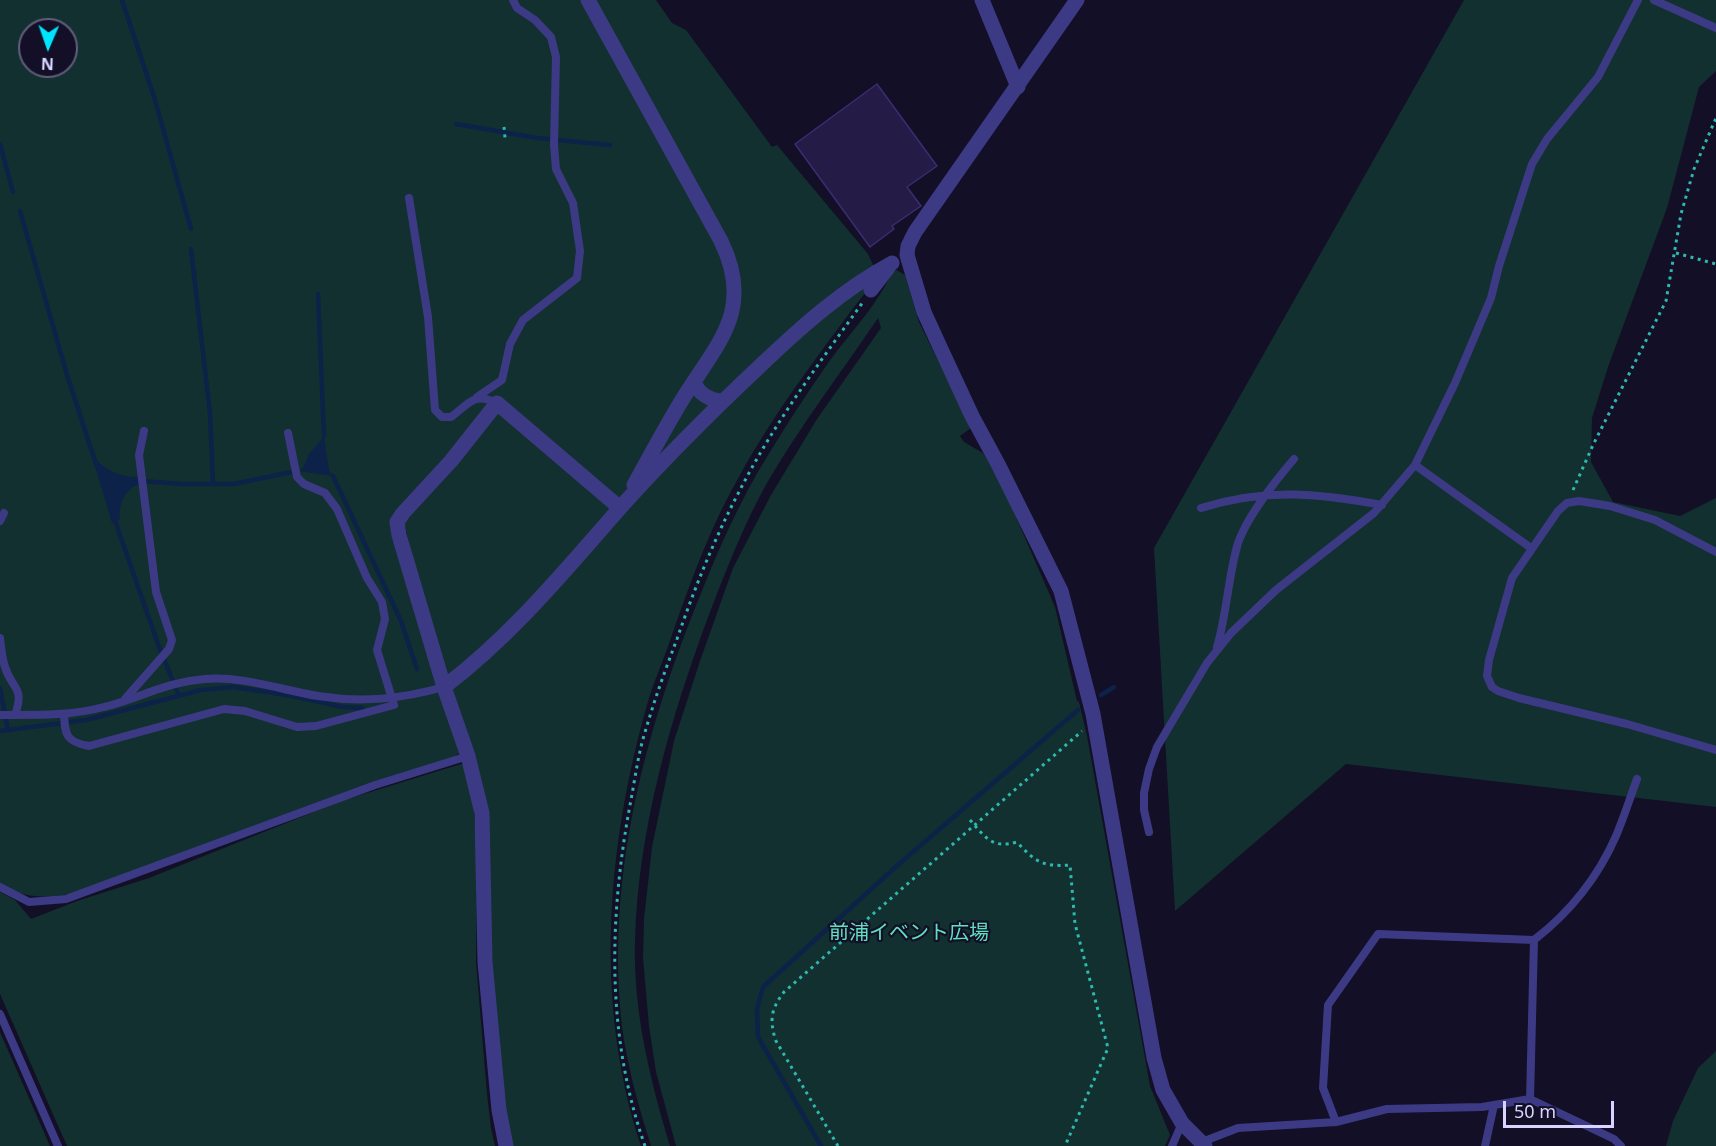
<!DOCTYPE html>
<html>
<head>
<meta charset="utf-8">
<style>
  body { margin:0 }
  #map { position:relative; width:1716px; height:1146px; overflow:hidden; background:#130f26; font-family:"Noto Sans",sans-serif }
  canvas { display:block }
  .north { position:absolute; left:18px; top:18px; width:60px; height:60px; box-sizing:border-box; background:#130f26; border:2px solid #625e7d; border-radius:50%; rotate:182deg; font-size:16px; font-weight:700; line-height:24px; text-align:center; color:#d9d4ff }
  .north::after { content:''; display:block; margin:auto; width:21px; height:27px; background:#00e5ff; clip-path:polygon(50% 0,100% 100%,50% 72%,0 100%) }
  .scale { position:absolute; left:1503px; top:1101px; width:111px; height:27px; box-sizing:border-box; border:3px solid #d9d4ff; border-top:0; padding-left:8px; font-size:18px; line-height:21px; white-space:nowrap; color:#d9d4ff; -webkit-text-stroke:4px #130f26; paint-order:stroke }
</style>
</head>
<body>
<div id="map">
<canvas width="1716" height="1146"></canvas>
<div class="north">N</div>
<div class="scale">50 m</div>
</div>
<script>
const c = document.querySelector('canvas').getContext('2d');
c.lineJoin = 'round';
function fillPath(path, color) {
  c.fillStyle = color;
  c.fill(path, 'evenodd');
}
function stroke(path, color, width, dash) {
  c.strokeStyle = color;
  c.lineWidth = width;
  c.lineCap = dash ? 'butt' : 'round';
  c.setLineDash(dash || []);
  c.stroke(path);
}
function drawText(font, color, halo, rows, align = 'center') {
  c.font = font + ' "Noto Sans","Noto Sans JP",sans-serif';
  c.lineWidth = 4.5;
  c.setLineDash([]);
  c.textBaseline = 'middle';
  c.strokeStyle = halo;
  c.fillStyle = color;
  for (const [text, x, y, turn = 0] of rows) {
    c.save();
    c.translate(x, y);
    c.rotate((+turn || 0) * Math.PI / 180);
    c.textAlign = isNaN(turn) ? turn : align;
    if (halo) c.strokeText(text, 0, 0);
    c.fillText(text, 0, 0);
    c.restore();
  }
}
fillPath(new Path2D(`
  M0,0H583L725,259L728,272L727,317L624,499L616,500L497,397L401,511L462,752L453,757L372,782L70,894C45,898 22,899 0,883ZM30,30H66V66H30Z
  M593,0H656L672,23L686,30L772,147L777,145L868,254L874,267L720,396L700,383L740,286Z
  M1464,0H1716V71L1699,87L1667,208L1609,364L1592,418L1591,462L1613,502L1680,516L1716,498V807L1346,764L1175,911L1154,548Z
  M895,269L905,275L919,322L971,428L960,436L964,442L983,453L1003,487L1055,607L1077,701L1079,702L1087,736L1150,1086L1170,1135L1165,1146H676L656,1072L649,1026L643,958L644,919L652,847L674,741L700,661L733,568L771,495L817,419L881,328L878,318C841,373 800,426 767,483C744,524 727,568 710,612C671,716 638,829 635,941C633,1011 650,1080 670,1146H651C640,1111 630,1076 624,1040C604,900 638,756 688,626C709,572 730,520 759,470C780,435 802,400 826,366C841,344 860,324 875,302C882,292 888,280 895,269Z
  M880,273C831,338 780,403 740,475C711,525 692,578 673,632C666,654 656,676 649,698C607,843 593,1001 641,1146H509L489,960V844L452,687L678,452L818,319Z
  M692,392L711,406L648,473Z
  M496,411L615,510L541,592L448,678L402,530L403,519Z
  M461,764L465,765L473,795L477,859L476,962L487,1094L491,1128L495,1146H67L0,994V892L15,900L31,919L77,901L149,878L341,801Z
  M0,1032L50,1146H0Z
  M1716,1051V1146H1666L1673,1121L1698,1068Z`), '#12302f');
fillPath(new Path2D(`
  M324,436L329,470L333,476L299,471L303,468L309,454Z
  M97,461C111,473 121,477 139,477L140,484C125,488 118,505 120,519L112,523L94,463Z`), '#0c2248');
stroke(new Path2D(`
  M122,0L155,100L191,229
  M456,124L537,138L610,145
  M0,144L13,192
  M20,211L67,375L97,467
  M191,249L210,413L213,484
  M318,294L324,436
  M333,476L401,621L417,669
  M141,481L182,484H234L296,471
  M114,518L158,644L179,696
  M0,688L8,730
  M1101,695L1114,687
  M0,731L86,720L201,690L233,687L287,695L343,707L362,708
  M821,1146L758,1037L757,1009L763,987L899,864L1078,710`), '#0c2248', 4.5);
const building = new Path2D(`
  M877,84L937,166L907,187L921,206L892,226L894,229L870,247L795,144Z`);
fillPath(building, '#241b47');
stroke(building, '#3b2d73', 1.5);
stroke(new Path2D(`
  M504,127L505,138
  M1676,253L1716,264
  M1573,490L1593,445L1666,301L1681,214L1694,169L1716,118
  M970,820C986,838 992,849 1017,842C1035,862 1043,867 1070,865L1075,924L1108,1048L1065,1146
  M645,1146C606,1036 609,918 630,805C635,780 638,753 646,729C655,698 666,668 677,639C695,587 715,537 741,488C775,422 820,362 863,302
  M838,1146L776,1041C769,1020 771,1009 784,992L1082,731`), '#2fb8b0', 3, [3, 4.5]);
stroke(new Path2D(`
  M1654,0L1716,28
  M409,198L428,317L435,410L442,417H451C470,403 473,392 497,403
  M477,397L502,380L510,344L523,320L577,278L580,251L573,203L556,169L554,145L556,57L551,37L535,20L517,8L513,0
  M1415,465L1531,548
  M1201,508C1265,488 1317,493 1382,505
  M0,521L4,513
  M1716,552L1655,520L1610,506L1579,501L1567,503L1558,511L1512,578L1489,660L1487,676L1492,687L1498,691L1519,698L1627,724L1716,750
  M0,638C1,647 2,658 5,667C12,690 25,686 15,715
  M1217,647C1227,613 1228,577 1238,543C1247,517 1276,480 1294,459
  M125,699L169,649L172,640L156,592L139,455L144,431
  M64,714C65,735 66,742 89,746L224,709L245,711L297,727L316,726L394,705L377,650L385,619L382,602L367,578L337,509L325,493L304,484L297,477L288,433
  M0,715C35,715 70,716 104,707C141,698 165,682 205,679C244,676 281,690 318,696C362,703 401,699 444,687
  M1149,832L1144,810V793L1149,769L1157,747L1207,663L1231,633L1276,590L1374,513L1415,465L1455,383L1491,298L1499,266L1532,164L1547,139L1598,77L1638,0
  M0,887L29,902L66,899L375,785L468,756
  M0,1014L58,1146
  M1530,1099L1534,940C1569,913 1598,877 1616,836C1624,817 1630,798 1637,779
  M1336,1122L1323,1088L1328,1005L1378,934L1534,940
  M1202,1142L1238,1128L1336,1122L1387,1109L1482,1107L1530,1099L1614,1139L1621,1146
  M1172,1146L1182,1123
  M1485,1146L1494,1105`), '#3d3a85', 8);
stroke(new Path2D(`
  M588,0L721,241C755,311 717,343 682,400C665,428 650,456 634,485
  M982,0L1018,87
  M871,290L888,268
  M694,381C697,393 711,401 723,401
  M444,687L399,535L397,522L403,513L451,461L497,403L620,508
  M506,1146L499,1110L485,962L482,813L468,756L444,687C511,636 564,572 619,509C664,459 711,412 760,366C801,327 842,290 892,263`), '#3d3a85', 15);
stroke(new Path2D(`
  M1077,0L915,232L908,246L907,255L924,312L940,347L972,416L999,466L1061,591L1093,714L1154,1058L1163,1090L1182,1123L1205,1146`), '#3d3a85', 15);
drawText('20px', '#5fe0c0', '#130f26', [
  ["前浦イベント広場",909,933]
]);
</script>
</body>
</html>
